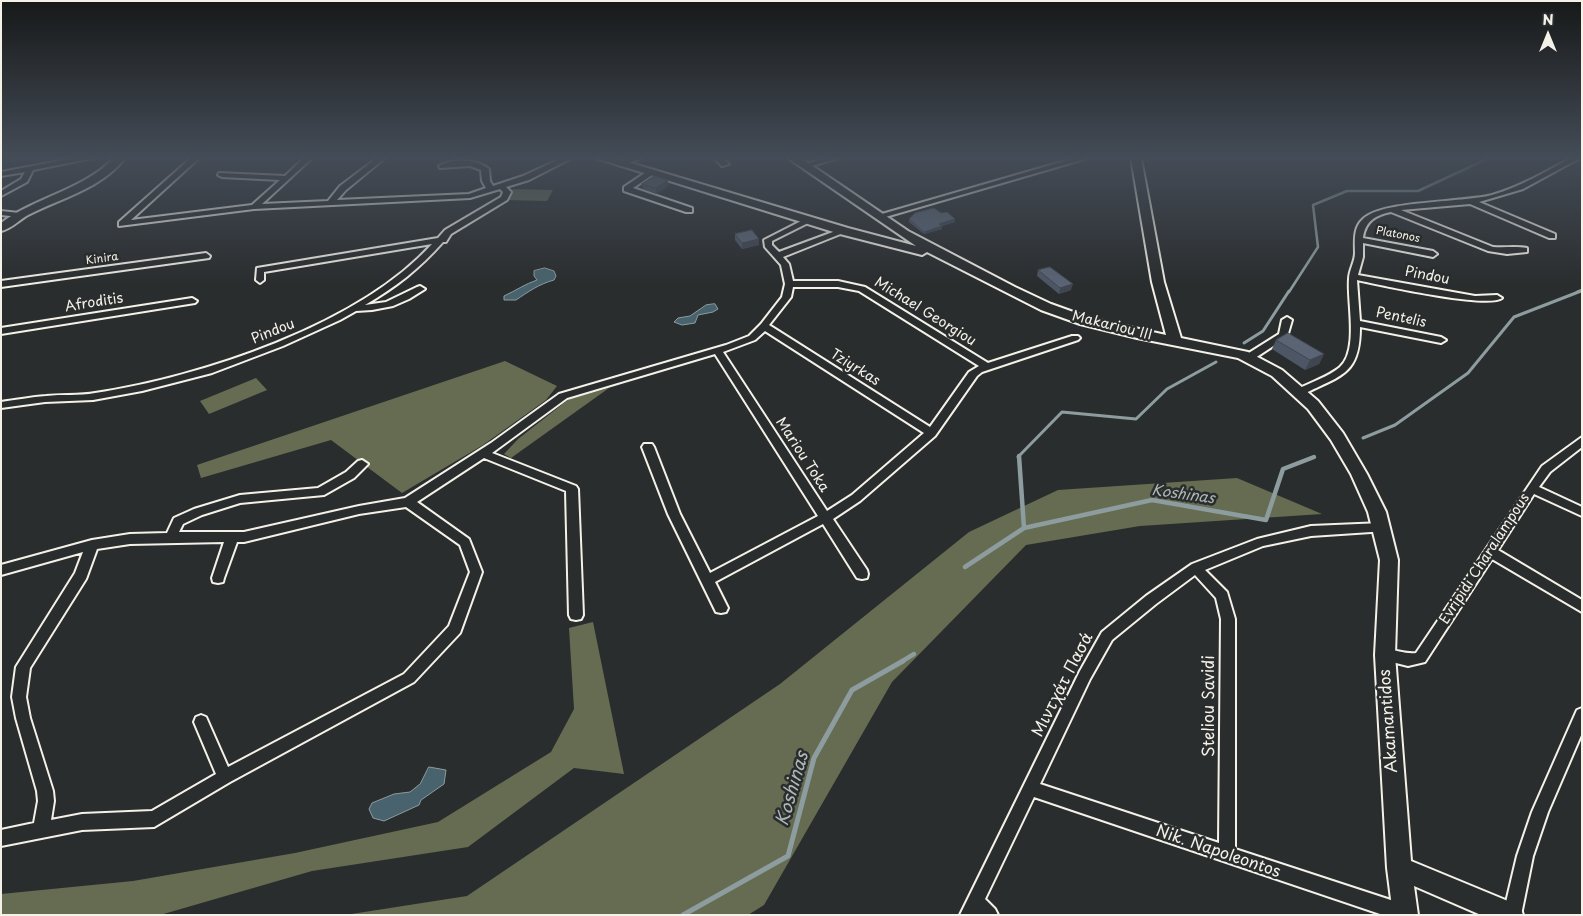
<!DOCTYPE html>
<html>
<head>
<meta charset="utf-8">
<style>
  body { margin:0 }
  #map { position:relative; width:1583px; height:916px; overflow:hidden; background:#2a2d2e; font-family:"Playpen Sans",sans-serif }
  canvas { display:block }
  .frame { position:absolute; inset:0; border:2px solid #f4f1e8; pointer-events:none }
  .north { position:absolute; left:1523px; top:10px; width:50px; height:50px; -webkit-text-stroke:4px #2a2d2e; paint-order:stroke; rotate:0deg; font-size:14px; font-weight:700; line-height:20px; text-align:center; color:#f4f1e8 }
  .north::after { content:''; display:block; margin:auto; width:18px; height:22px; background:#f4f1e8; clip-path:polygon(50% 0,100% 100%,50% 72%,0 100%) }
</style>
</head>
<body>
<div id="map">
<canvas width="1583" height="916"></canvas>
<div class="frame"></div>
<div class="north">N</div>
</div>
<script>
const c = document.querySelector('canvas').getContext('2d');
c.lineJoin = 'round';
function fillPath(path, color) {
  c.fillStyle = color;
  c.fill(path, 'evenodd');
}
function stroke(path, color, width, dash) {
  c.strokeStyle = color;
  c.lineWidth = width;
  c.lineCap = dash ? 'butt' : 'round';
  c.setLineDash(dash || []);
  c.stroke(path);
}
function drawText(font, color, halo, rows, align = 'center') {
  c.font = font + ' "Playpen Sans",sans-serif';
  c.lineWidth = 5;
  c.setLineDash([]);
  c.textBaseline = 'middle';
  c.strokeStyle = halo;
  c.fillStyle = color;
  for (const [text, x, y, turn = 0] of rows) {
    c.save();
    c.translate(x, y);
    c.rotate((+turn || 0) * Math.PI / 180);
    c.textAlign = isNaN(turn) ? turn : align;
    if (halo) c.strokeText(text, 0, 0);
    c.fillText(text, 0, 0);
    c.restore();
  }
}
fillPath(new Path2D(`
  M513,189L553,190L547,201L507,200Z
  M505,361L557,386L546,400L483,445L402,493L331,440L201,478L197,465Z
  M256,378L267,390L209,414L200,401Z
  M609,388L511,458L504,454L518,439L569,399Z
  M1237,478L1322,514L1140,526L1026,545L892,682L764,905L748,915H345L467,896L780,684L969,532L1058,490Z
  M593,622L624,774L574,768L468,847L312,871L160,915H1V894L133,881L295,853L438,822L551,752L574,709L569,628Z`), '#666c52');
const water = new Path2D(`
  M545,268L554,271L556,276L554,280C539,284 528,292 516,300H504V296C515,291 525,284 537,280L534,276V271Z
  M715,304L718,309L713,312L698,315L695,323L682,325L674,322L678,318L690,316L706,305Z
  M429,767L446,770L444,784L421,800L419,805L384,821L373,818L369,809L372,803L394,794L410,792L420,784Z`);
fillPath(water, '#48636d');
stroke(water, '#8d9c9e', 1);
stroke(new Path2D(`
  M1289,292L1318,247L1313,205L1347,191H1418L1489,158
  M1577,292L1582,290`), '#8d9c9e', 2.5);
stroke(new Path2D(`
  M1244,343L1263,331L1289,291
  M1363,438L1395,425L1468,373L1514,317L1581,291
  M1018,457L1062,412L1136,419L1167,389L1216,362`), '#8d9c9e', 3);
stroke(new Path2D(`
  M1019,456L1024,528
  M965,567L1024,528L1152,500L1266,520L1283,469L1314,457
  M901,662L914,654`), '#8d9c9e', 4.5);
stroke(new Path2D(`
  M683,915L788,856L814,758L852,690L903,661`), '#8d9c9e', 5);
const street = new Path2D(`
  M75,158H93L33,170L27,182L1,196V191L21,179L25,172L1,176V172Z
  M191,158H199L131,220L252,205L280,180L222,177L218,175L219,173L285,176L304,158H312L262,204L328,201L340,186L377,158H385L346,190L337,200L469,194L486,188L482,181L481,170L470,166L440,168L439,166C452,158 477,159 489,169L490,181L493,186L523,176L562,158H572L529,180L506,187L511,192L507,200L451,234L446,242H443C419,269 396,287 365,305L386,302L417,287L420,286L425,289L409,299L393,306L372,310L356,311L340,320L283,346L212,373L142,391L93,400L45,402L1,408V402C16,400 31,397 46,396C62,394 79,396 95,393C201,377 359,325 432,244L264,272V280L260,283L256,280L257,268L438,238L445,230L501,197L503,192L500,189L470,198L254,209L119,226V222Z
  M630,158H642L620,166L616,164Z
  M714,158H722L729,164L722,166Z
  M825,158H838L805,168L801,166Z
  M1075,158H1088L882,218L875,216Z
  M1571,158H1580L1523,189L1479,202L1555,234V238H1549L1470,204L1401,210L1493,247C1504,248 1516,246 1527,248V252L1507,254L1488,251L1391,212C1376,215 1365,221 1363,238L1433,251L1437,254L1433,257L1363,243V257L1358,275L1475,296L1497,295L1502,298C1488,309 1380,285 1357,280L1360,321L1441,337L1446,340L1441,343L1360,327C1360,375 1341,375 1304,394H1296L1295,392L1296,390C1309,383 1330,376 1340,367C1359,350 1347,302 1349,279C1349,270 1355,262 1355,253C1355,241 1353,228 1363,219C1383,200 1461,203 1492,195C1520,187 1545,172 1571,158Z
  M648,171L655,173L633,188L692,208V212H686L624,191V187Z
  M1,211L19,213L23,215L19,217L1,215Z
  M807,218H810V222L772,241V245L779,252L841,229L848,231L783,257L789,264L793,281H838L865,287L988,363L1072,336H1078L1080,338L1078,340L982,372L977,376L935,436L860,501L833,519L867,570L868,574L867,578L862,579L857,578L823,524L715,582L728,608L726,612L721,613L716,612L668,514L642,447L644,444H652L654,447L680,514L710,573L818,516L715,354L567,398L492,453L576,486L578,489L583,615L581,619L576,620L571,619L569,615L566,491L484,458L417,502L469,539L482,572L460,633L414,682L230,782L154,827L82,830L1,846V830L34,823L38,801L37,791L16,718L12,697L16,667L75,573L83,552L1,575V565L92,540L130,534L167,533L174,518L194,509L240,495L318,488L346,472L358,461L362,460L368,464L354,478L324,495L240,503L202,515L183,524L179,532H244L359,506L405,498L491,443L559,394L726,345L749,336L761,324L782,297L785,284L781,265L765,247L764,240ZM793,287H838L859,291L979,366L969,372L930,427L769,325L791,297ZM765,331L924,433L852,495L827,511L723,352L755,340ZM406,507L460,545L470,572L449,626L404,674L228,767L206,717L201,715L196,717L194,722L216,774L152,811L82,814L51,820L54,801L53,791L30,718L26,697L30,668L86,579L97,549L130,544L224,542L212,578L213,582L218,583L223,582L224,578L237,542H244L359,514Z
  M206,253L210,256L209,258L1,287V281Z
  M192,298L197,301L195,303L1,334V328Z
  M1287,317L1292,320L1287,337L1252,360H1244L1243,358L1244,356L1279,334L1282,320Z
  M1582,437V447L1550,472L1539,487L1582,507V516L1534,494L1498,550L1582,600V612L1492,559L1425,662L1408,666L1380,659L1378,655L1380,651C1391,647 1404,655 1416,653L1542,466Z
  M1382,523L1386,525L1388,528L1386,531L1311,536L1263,546L1205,570L1227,592L1235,619V849L1406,905L1412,908L1414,915H1383L1034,797L985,899L995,909L998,915H960L1080,671L1102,632L1146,596L1192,564L1257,539L1311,526ZM1195,575L1216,598L1221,619L1219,843L1040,784L1090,679L1112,640L1156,604Z
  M1582,708V733L1548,812L1533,856L1521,915H1503L1517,856L1532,812L1577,710Z`);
const secondary = new Path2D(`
  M114,158H125C101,189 61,198 28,215C19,220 11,229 1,231V223C36,197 83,190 114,158Z
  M596,158H614L848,228L916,246L788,158H801L908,231L1015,287L1051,304L1090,318L1166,335L1152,282L1131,158H1141L1164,282L1181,338L1248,352L1282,370L1318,401L1343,433L1367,474L1386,512L1398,560L1395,655L1411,861L1520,906L1523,915H1481L1414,886L1418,915H1393L1387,868L1375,655L1380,560L1368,512L1351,474L1331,440L1308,409L1272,376L1238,358L1137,338L1080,324L1041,310L927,252L922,255L840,234Z`);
stroke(street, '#f4f1e8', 4);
stroke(secondary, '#f4f1e8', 4);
fillPath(street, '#2a2d2e');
fillPath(secondary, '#2a2d2e');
fillPath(new Path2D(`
  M668,180V186L656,194L643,189L642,184Z
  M941,213L955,222L942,226V229L924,234L909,222V219Z
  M735,234L759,245L742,249L735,240Z
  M1038,270L1071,290L1059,294L1037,276Z
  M1276,340L1324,354L1319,364L1305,370L1272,349Z`), '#4d5664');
fillPath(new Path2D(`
  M668,180V186L656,194V188Z
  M955,219V222L939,227V224Z
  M942,226V229L924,234V232Z
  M759,239V245L742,249V243Z
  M1073,284L1071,290L1059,294L1060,288Z
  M1324,354L1319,364L1305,370L1310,360Z`), '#3f4651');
const building = new Path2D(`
  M655,176L668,180L656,188L642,184Z
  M934,208L941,213L947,212L955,219L939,224L942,226L924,232L909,219L915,213Z
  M752,230L759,239L742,243L735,234Z
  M1050,267L1073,284L1060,288L1038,270Z
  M1288,333L1324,354L1310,360L1276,340Z`);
fillPath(building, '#5a6474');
stroke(building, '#3f4651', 1);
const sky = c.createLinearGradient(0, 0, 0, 287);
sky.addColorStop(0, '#171919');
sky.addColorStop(0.55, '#444c57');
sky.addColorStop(1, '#444c5700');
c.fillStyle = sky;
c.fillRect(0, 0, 1583, 287);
drawText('11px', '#f4f1e8', '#2a2d2e', [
  ["Platonos",1398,235,11],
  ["Kinira",102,259,-8]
]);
drawText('14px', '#f4f1e8', '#2a2d2e', [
  ["Pindou",1427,276,11],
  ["Afroditis",94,303,-9],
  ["Michael Georgiou",925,312,32],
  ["Pentelis",1401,318,12],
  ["Makariou III",1112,326,14],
  ["Pindou",273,332,-22],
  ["Tziyrkas",855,368,32],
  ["Mariou Toka",802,455,57],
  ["Evripidi Charalampous",1485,559,-57]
]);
drawText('italic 15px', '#afb8b7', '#2a2d2e', [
  ["Koshinas",1183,495,8]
]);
drawText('16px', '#f4f1e8', '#2a2d2e', [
  ["Μιντχάτ Πασά",1063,685,-63],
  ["Steliou Savidi",1210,706,-90],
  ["Akamantidos",1389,721,-94],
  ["Nik. Napoleontos",1218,852,19]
]);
drawText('italic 18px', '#afb8b7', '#2a2d2e', [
  ["Koshinas",793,789,-74]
]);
</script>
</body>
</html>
